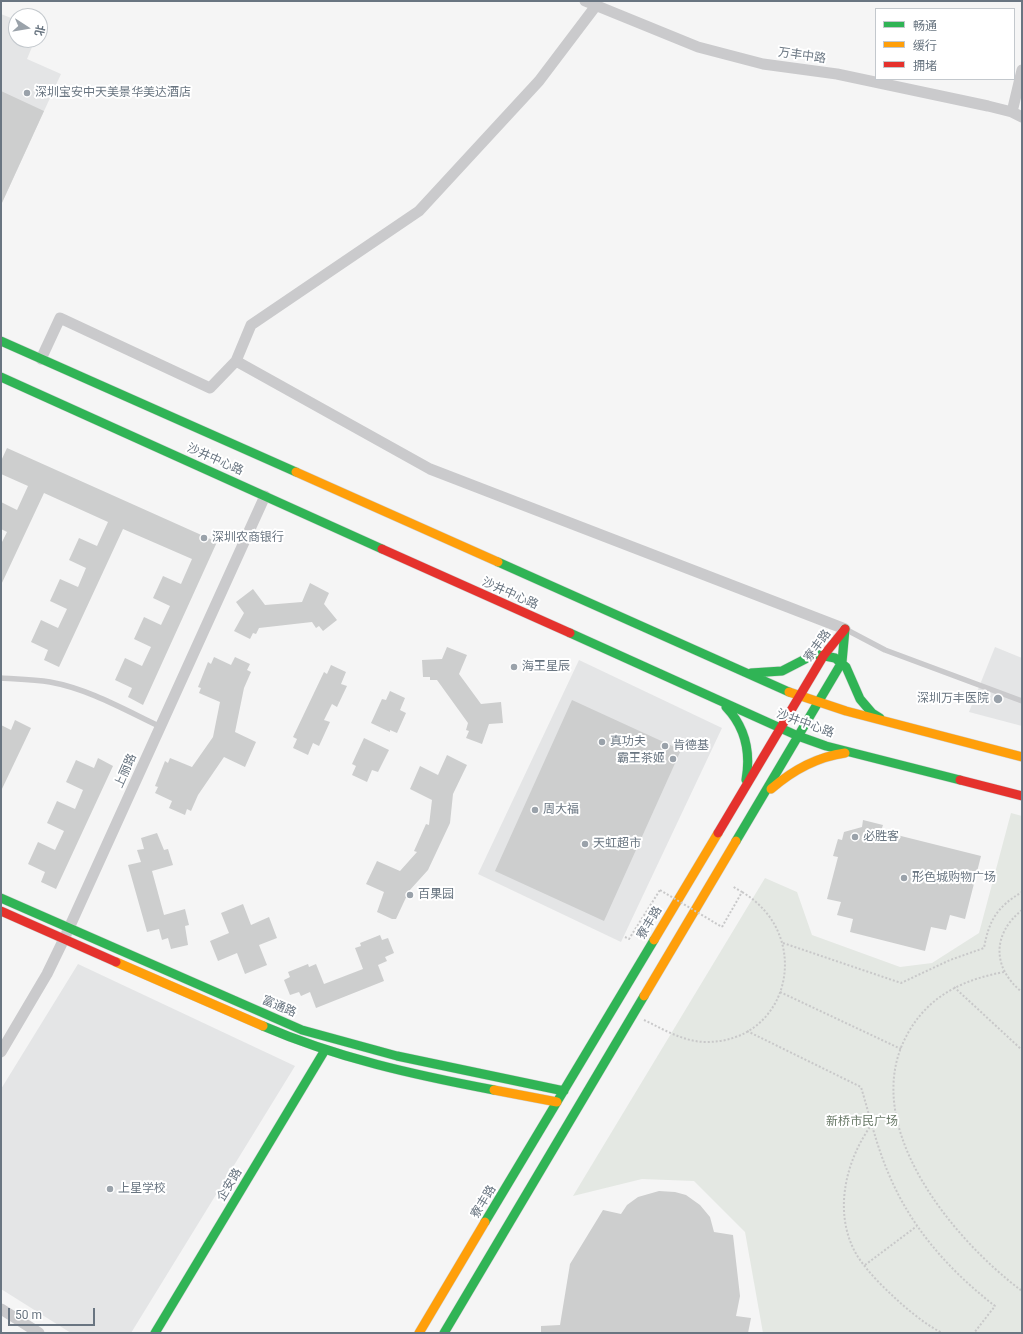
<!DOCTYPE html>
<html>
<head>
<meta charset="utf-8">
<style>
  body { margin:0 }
  #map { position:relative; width:1023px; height:1334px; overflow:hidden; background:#f5f5f5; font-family:Roboto,"Noto Sans SC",sans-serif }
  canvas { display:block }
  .frame { position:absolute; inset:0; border:2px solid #697581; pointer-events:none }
  .legend { position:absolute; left:875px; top:8px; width:140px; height:72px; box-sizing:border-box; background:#fff; border:1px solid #c3c8cd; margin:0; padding:5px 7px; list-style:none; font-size:12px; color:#697581 }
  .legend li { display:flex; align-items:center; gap:8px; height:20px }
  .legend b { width:20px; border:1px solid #c3c8cd }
  .north { position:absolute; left:8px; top:8px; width:40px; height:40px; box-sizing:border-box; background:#fff; border:1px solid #c3c8cd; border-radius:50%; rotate:102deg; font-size:11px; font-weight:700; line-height:16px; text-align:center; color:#697581 }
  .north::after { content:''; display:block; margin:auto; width:14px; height:18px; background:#9aa2aa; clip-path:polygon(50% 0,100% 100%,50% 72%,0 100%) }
  .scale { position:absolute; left:8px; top:1308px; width:87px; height:18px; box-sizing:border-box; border:2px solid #697581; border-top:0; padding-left:5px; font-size:12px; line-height:14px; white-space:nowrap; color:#697581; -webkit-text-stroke:3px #fff; paint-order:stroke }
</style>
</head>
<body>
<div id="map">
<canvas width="1023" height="1334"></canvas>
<div class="frame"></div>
<ul class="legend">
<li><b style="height:5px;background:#30b455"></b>畅通</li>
<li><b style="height:5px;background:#ff9f0a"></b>缓行</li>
<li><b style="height:5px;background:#e5322d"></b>拥堵</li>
</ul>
<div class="north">北</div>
<div class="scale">50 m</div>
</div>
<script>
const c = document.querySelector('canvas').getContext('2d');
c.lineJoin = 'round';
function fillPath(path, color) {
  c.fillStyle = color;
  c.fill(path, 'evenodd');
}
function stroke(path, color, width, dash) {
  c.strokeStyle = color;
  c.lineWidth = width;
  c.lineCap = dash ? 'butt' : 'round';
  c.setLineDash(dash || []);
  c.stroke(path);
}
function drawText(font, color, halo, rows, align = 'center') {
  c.font = font + ' Roboto,"Noto Sans SC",sans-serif';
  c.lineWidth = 4;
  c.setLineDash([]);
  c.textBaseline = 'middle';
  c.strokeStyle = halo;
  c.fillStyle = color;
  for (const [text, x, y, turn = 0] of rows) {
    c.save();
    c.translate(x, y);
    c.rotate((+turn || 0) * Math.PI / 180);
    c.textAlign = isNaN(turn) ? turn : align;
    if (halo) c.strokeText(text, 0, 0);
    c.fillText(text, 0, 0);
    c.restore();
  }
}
fillPath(new Path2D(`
  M1,14L16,20V40H35L27,59L61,74L1,205Z
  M995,647L1022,658V726L969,712Z
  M579,660L722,728L621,942L478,874Z
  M78,964L295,1066L131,1333H71L1,1289V1089Z`), '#e4e5e6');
fillPath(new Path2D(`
  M1011,813L1022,816V1333H763L745,1232L694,1181L642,1179L573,1196L765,878L797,892L812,935L900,967L932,963L979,933Z`), '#e4e8e3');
fillPath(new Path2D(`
  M1,91L44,111L1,205Z
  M7,448L217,542L143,705L128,697L132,688L115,680L125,658L142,666L151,647L134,639L144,617L161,625L170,606L153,598L163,576L181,584L192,559L123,529L59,667L44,660L48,650L31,642L41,620L58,628L67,609L50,601L60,579L78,587L86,568L69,560L79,538L97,546L108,522L44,493L1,585V544L7,532L1,529V502L17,510L28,486L1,474V461Z
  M310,583L329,593L324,604L337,620L323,631L319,626L316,628L312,622L259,628L256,634L253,633L250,639L234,631L244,613L236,602L253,589L265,605L302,602Z
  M447,647L467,655L459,674L481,704L501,702L503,723L489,724L482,744L466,738L469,731L466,730L468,723L437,680H430V677H423L422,660L442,659Z
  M214,657L231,665L235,657L250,664L247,670L251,672L244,688L235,732L256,742L245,767L224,757L198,795L191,811L187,809L185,815L169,808L172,801L155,793L158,787L155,786L165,761L168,763L170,758L192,767L213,737L220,702L199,693L201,688L198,687L208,662L211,664Z
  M331,665L346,672L341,684L347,686L337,707L332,704L324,720L330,722L319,746L313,743L308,755L293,748L297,739L293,737L324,672L327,674Z
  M390,691L405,698L400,710L406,713L397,733L390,730V732L371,723L382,699L386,700Z
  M572,700L681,750L604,921L495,871Z
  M15,720L31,728L1,791V725L11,730Z
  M364,738L389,750L378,772L372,770L367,782L352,775L356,766L352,764Z
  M447,755L467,765L453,794L450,823L428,870L409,891L396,919H392L377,912L384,892L366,884L377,861L400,871L417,852L414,851L426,824L429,825L432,800L410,789L420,766L438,775Z
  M98,758L113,766L56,889L41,882L45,872L28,864L38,842L55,850L64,831L47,823L57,801L75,809L83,790L66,782L76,760L94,768Z
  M863,820L883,825L881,831L981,856L965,919L950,915L946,930L931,927L925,951L850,932L853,919L837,915L841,902L827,899L838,857L833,856L838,839L842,840L844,832L862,827Z
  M157,833L164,850L168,849L173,865L152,871L164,915L185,909L189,925L185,926L188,945L171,949L168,938L162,940L159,929L147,932L128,865L141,862L137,850L144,849L141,838Z
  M243,904L251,925L269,917L277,938L259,945L267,965L245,974L237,953L218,961L210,941L229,933L221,913Z
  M380,935L382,940L388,938L394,953L385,957L387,961L378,965L384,981L316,1008L310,992L301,996L299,992L290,995L284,980L290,977L288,972L308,964L309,967L316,964L324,984L363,969L355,948L361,946L360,943Z
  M659,1191L675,1192L686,1195L700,1205L710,1217L714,1232L733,1235L740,1296L736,1316L751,1318L748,1333H541V1326L560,1325L570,1264L603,1210L621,1214L627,1205L638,1197Z`), '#cdcece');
const fast = new Path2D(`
  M1,341L296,472
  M1,377L382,549
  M498,562L789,692
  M570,633L798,736L826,746L960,780
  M751,673L782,671L815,654L835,658L846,667L860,699L872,713L880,718
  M726,707C746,728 751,752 746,780
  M736,841L842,662L845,629
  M1,898L302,1030L397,1056L564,1091
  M263,1026C337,1058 415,1075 494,1090
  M485,1222L654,940
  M155,1333L325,1050
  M444,1333L644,996`);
const slow = new Path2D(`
  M296,472L498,562
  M789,692L846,711L1022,757
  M771,789C793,770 816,757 845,753
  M654,940L718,833
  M116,962L263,1026
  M644,996L736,841
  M494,1090L557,1102
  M419,1333L485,1222`);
const jam = new Path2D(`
  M382,549L570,633
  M960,780L1022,796
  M718,833L824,655L845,629
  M1,911L116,962`);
stroke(fast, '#d1d2d3', 10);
stroke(slow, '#d1d2d3', 10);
stroke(jam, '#d1d2d3', 10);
stroke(new Path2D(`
  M1022,910C992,934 992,968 1022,992
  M722,927L742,892L732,886
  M625,937L629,939L660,890
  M783,943L901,983L950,960L984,948C989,920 997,907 1022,892
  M1004,972C966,979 932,994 911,1028C853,1119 951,1238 1022,1291
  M954,987L1022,1050
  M780,992L901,1049
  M644,1020C663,1029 682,1041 704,1042C790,1044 815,935 742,892
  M747,1031L861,1087C870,1117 877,1148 890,1177C913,1230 950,1271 995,1306L974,1333
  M872,1124C845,1161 832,1215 858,1257C868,1272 882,1286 895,1298C909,1311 925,1324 942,1333
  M865,1265L917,1226`), '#c8c8c9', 2, [2, 2]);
stroke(new Path2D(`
  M847,630L885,650L1022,701
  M1,678C17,679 34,679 50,682C89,689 125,710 161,727`), '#cacacc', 5.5);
stroke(new Path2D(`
  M585,1L698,47L763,64L837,74L988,106L1012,112L1022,117
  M1012,112L1022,70
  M41,359L60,318L210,388L236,361L251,325L419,211L539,81L595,7
  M236,361L430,469L845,629
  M1,1052L47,974L64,939L265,496
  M1,1309L39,1333`), '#cacacc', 11);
stroke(fast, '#30b455', 9);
stroke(slow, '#ff9f0a', 9);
stroke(jam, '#e5322d', 9);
stroke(new Path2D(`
  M660,890L722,927`), '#c8c8c9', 2, [2, 2]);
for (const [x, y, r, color] of [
  [27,93,4,"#9aa2aa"],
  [204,538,4,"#9aa2aa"],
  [514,667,4,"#9aa2aa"],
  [998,699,5,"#9aa2aa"],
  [602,742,4,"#9aa2aa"],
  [665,746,4,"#9aa2aa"],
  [673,759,4,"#9aa2aa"],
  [535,810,4,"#9aa2aa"],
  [855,837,4,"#9aa2aa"],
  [585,844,4,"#9aa2aa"],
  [904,878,4,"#9aa2aa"],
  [410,895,4,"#9aa2aa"],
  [110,1189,4,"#9aa2aa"]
]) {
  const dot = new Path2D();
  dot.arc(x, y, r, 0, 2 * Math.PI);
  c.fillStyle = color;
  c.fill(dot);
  stroke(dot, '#fff', 1.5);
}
drawText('12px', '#697581', '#fff', [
  ["万丰中路",802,56,8],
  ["沙井中心路",215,460,24],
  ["沙井中心路",510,594,24],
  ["寮丰路",818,646,-54],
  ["沙井中心路",805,724,20],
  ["上丽路",126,771,-66],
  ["寮丰路",650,923,-59],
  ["富通路",279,1007,23],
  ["企安路",230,1185,-59],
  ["寮丰路",484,1202,-59]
]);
drawText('12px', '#697581', '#fff', [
  ["深圳宝安中天美景华美达酒店",35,93],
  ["深圳农商银行",212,538],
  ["海王星辰",522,667],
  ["深圳万丰医院",989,699,"right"],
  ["真功夫",610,742],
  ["肯德基",673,746],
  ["霸王茶姬",665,759,"right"],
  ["周大福",543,810],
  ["必胜客",863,837],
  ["天虹超市",593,844],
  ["形色城购物广场",912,878],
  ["百果园",418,895],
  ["上星学校",118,1189]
], 'left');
drawText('12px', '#697967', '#fff', [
  ["新桥市民广场",862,1122]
]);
</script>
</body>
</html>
